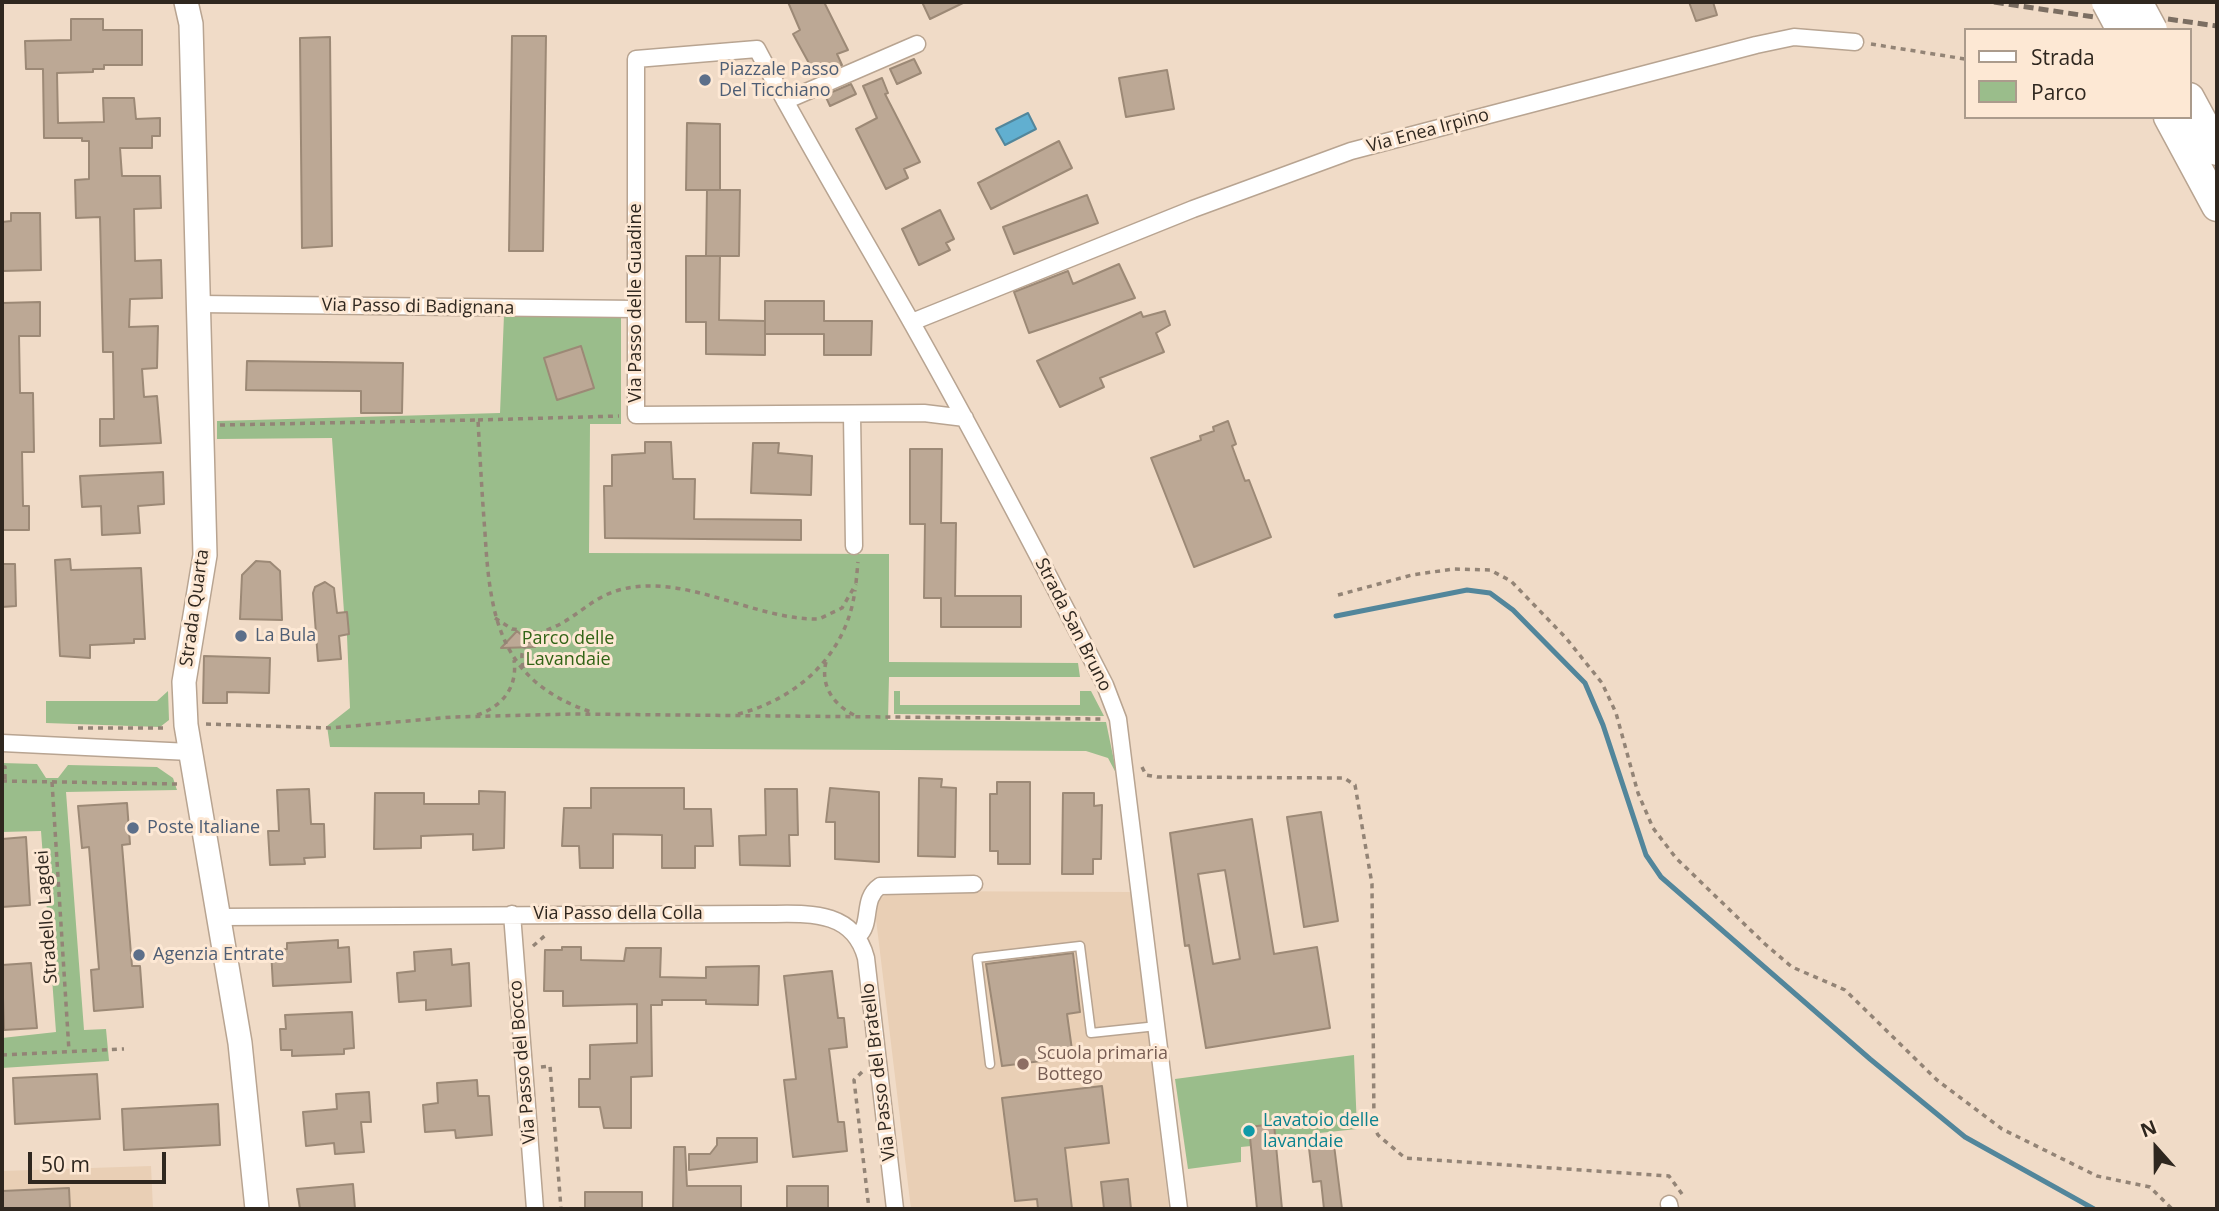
<!DOCTYPE html>
<html>
<head>
<meta charset="utf-8">
<style>
  body { margin:0 }
  #map { position:relative; width:2219px; height:1211px; overflow:hidden; background:#f0dbc7; font-family:"Open Sans",sans-serif }
  canvas { display:block }
  .frame { position:absolute; inset:0; border:4px solid #2f271f; pointer-events:none }
  .legend { position:absolute; left:1964px; top:28px; width:228px; height:91px; box-sizing:border-box; background:#fde8d4; border:2px solid #ab9b8c; margin:0; padding:9px 12px; list-style:none; font-size:21px; color:#2f271f }
  .legend li { display:flex; align-items:center; gap:14px; height:35px }
  .legend b { width:35px; border:2px solid #ab9b8c }
  .north { position:absolute; left:2121px; top:1113px; width:70px; height:70px; -webkit-text-stroke:5px #fde8d4; paint-order:stroke; rotate:339deg; font-size:19px; font-weight:700; line-height:28px; text-align:center; color:#2f271f }
  .north::after { content:''; display:block; margin:auto; width:24px; height:32px; background:#2f271f; clip-path:polygon(50% 0,100% 100%,50% 72%,0 100%) }
  .scale { position:absolute; left:28px; top:1152px; width:138px; height:32px; box-sizing:border-box; border:4px solid #2f271f; border-top:0; padding-left:9px; font-size:21px; line-height:24px; white-space:nowrap; color:#2f271f; -webkit-text-stroke:5px #fde8d4; paint-order:stroke }
</style>
</head>
<body>
<div id="map">
<canvas width="2219" height="1211"></canvas>
<div class="frame"></div>
<ul class="legend">
<li><b style="height:9px;background:#fff"></b>Strada</li>
<li><b style="height:19px;background:#9abd8b"></b>Parco</li>
</ul>
<div class="north">N</div>
<div class="scale">50 m</div>
</div>
<script>
const c = document.querySelector('canvas').getContext('2d');
c.lineJoin = 'round';
function fillPath(path, color) {
  c.fillStyle = color;
  c.fill(path, 'evenodd');
}
function stroke(path, color, width, dash) {
  c.strokeStyle = color;
  c.lineWidth = width;
  c.lineCap = dash ? 'butt' : 'round';
  c.setLineDash(dash || []);
  c.stroke(path);
}
function drawText(font, color, halo, rows, align = 'center') {
  c.font = font + ' "Open Sans",sans-serif';
  c.lineWidth = 6;
  c.setLineDash([]);
  c.textBaseline = 'middle';
  c.strokeStyle = halo;
  c.fillStyle = color;
  for (const [text, x, y, turn = 0] of rows) {
    c.save();
    c.translate(x, y);
    c.rotate((+turn || 0) * Math.PI / 180);
    c.textAlign = isNaN(turn) ? turn : align;
    if (halo) c.strokeText(text, 0, 0);
    c.fillText(text, 0, 0);
    c.restore();
  }
}
fillPath(new Path2D(`
  M894,891L1131,892L1169,1209H911L876,919L878,899Z
  M151,1166L153,1209H2V1171Z`), '#e9cfb5');
fillPath(new Path2D(`
  M621,314V424H590L589,553L889,554V662L1078,663L1080,677H889L888,720L1106,722L1117,775L1108,758L1086,751L330,747L327,726L350,708L346,612H344L332,438L217,439V421L500,413L504,315Z
  M168,691L169,720L160,727L46,723V701H157Z
  M894,691H900V705H1080V691H1091L1104,716L894,714Z
  M2,763L37,764L46,778H58L68,765L157,767L173,778L177,790L66,792L84,1030L106,1029L109,1061L2,1068V1038L56,1032L41,831L2,832Z
  M1354,1055L1357,1129L1282,1137V1143L1241,1147V1162L1188,1169L1175,1079Z`), '#9abd8b');
const water = new Path2D(`
  M1028,113L1036,129L1005,145L996,129Z`);
fillPath(water, '#61afd0');
stroke(water, '#52869b', 2);
stroke(new Path2D(`
  M1336,616L1467,590L1490,593L1513,610L1585,683L1603,725L1646,855L1661,877L1870,1059L1965,1137L2094,1209`), '#52869b', 5);
const building = new Path2D(`
  M788,2H824L848,50L837,54L842,65L816,76L793,34L800,30Z
  M922,2H965L930,19Z
  M1689,2H1713L1717,15L1696,21Z
  M71,19H103V30H142V65H104V69H93V72L57,73L58,123L104,122L103,98H134L136,119L160,118V136H152V148H120L122,176H160L161,208L134,209L135,261L161,260L162,298L130,299L129,327L158,326L157,368L142,369L144,397L157,396L161,443L100,446V419H114L113,352H103L100,217L76,218L75,180L89,179V141H82V138H44L43,69H26L25,41L71,40Z
  M512,36H546L543,251H509Z
  M330,37L332,246L302,248L300,38Z
  M914,59L921,73L897,84L890,69Z
  M1167,70L1174,109L1126,117L1119,78Z
  M882,78L888,93L885,94L920,162L904,169L908,178L886,189L856,129L877,118L863,86Z
  M851,84L856,94L830,106L825,95Z
  M687,123L720,124V190H686Z
  M1059,141L1072,168L991,209L978,183Z
  M707,190H740L739,256H706Z
  M1087,195L1098,223L1014,254L1003,227Z
  M940,210L954,239L946,243L950,250L919,265L902,229Z
  M11,213H40L41,270L2,271V222L11,221Z
  M686,256H720L719,320L765,321V355L706,354V322H686Z
  M1119,264L1135,298L1029,333L1014,292L1068,271L1073,284Z
  M765,301H824V321H872L871,355H824V334H765Z
  M40,302V336H19L20,393H33L34,452H22L23,506H29V530H2V303Z
  M1165,311L1170,325L1156,333L1164,352L1100,378L1104,387L1060,407L1037,361L1141,312L1143,317Z
  M581,346L594,388L557,400L544,358Z
  M247,361L403,363L402,413H361V391L246,390Z
  M1228,421L1236,444L1232,446L1245,481L1249,480L1271,537L1194,567L1151,458L1201,440L1200,436L1214,431L1213,427Z
  M645,442H671L673,479H695L694,519L801,520V540L605,538L604,486H612V455L645,453Z
  M753,443H779L778,453L812,456L811,495L751,493Z
  M910,449H942L941,523H956L955,596H1021V627H941V598H924L925,524H910Z
  M163,472L164,504L138,506L140,533L102,535L101,506L82,507L80,476Z
  M70,559L71,570L141,568L145,639H134V643L90,645V658L60,656L55,560Z
  M256,561L270,562L280,571L282,620L240,619L242,575Z
  M2,564H15L16,606L2,607Z
  M325,582L334,588L337,613L347,612L349,634L339,636L341,659L318,661L313,593L315,587Z
  M517,631L535,647L501,648Z
  M204,656L270,658L269,693L227,692V703H203Z
  M919,778L942,779L941,787L956,788L955,857L918,856Z
  M997,782H1030V864H998V851H990V794H997Z
  M591,788H684V809H711L713,846H695V868H662V835L613,834V868H580L579,846H562L564,808H591Z
  M830,788L879,792V862L835,859V822H826Z
  M309,789L311,824H324L325,857L304,858L305,864L270,865L268,831H279L277,790Z
  M765,789H797L798,835H789L790,866L740,865L739,836L766,835Z
  M479,791L505,792L504,848L473,850V834L421,836V848L374,849L375,793H424V804H479Z
  M1063,793H1094V806L1102,805L1101,859H1093V874H1062Z
  M127,803L130,844L122,845L132,966H140L143,1007L94,1011L91,970L99,969L89,847L82,848L78,806Z
  M1321,812L1338,921L1304,927L1287,817Z
  M1252,819L1274,954L1317,947L1330,1028L1206,1048L1189,945L1185,946L1170,833ZM1225,870L1240,959L1213,964L1198,874Z
  M26,837L30,905L2,907V839Z
  M338,940V948L349,947L351,982L273,986L271,950L287,949V943Z
  M562,947H581V960L624,961L626,948H661L660,977L706,978V967L759,966L758,1005L706,1004V1000H662V1005H651L652,1076L631,1077V1128H604L600,1107H579V1079H590V1045L637,1043V1004L563,1006V991H544L545,950H562Z
  M451,949L452,965L469,963L471,1006L426,1010V1000L399,1002L397,973L415,971L414,952Z
  M1073,953L1080,1012L1067,1014L1073,1057L1002,1066L986,964Z
  M31,963L37,1028L4,1030L2,965Z
  M832,971L838,1018H844L847,1047L829,1049L838,1122H844L847,1151L793,1157L784,1080L796,1079L784,976Z
  M352,1012L354,1048L344,1049V1054L292,1056V1050H281L280,1029H286L285,1015Z
  M97,1074L100,1119L15,1124L13,1078Z
  M477,1080L478,1096H489L492,1135L456,1138L455,1130L425,1132L423,1105L438,1103L437,1083Z
  M1102,1086L1109,1143L1065,1148L1072,1209H1038L1037,1199L1015,1201L1002,1098Z
  M369,1092L371,1122H361L364,1152L335,1154L334,1143L306,1146L303,1112L337,1109L336,1094Z
  M218,1104L220,1145L124,1150L122,1109Z
  M1274,1124L1282,1209H1257L1249,1127Z
  M717,1138H757V1162L689,1170V1154H710L717,1145Z
  M1334,1145L1342,1209H1324L1321,1181L1313,1182L1309,1148Z
  M674,1147H685L687,1186H741V1208L673,1209Z
  M1128,1179L1131,1209H1104L1101,1182Z
  M353,1184L355,1209H300L297,1189Z
  M787,1186H828V1209H787Z
  M69,1188L70,1209H2V1191Z
  M585,1192H642V1209H585Z`);
fillPath(building, '#bca895');
stroke(building, '#9c8976', 2);
const lane = new Path2D(`
  M990,1064L977,958L1080,946L1091,1033L1157,1026`);
const street = new Path2D(`
  M785,101L917,44
  M199,304L636,309
  M912,322L1193,209L1351,151L1756,45L1794,37L1855,42
  M852,415L854,546
  M965,418L924,413L636,415V59L757,49C806,142 861,233 913,325C980,444 1043,564 1105,685L1118,719L1179,1209
  M2,743L190,752
  M512,914L535,1209
  M220,917L756,914C799,915 852,905 866,958L895,1209
  M858,936C873,923 861,899 880,886L974,884
  M1669,1204L1670,1209`);
const secondary = new Path2D(`
  M186,2L191,24L205,555L184,682L186,725L240,1043L257,1209`);
const highway = new Path2D(`
  M2189,98L2217,150
  M2169,117L2217,206`);
stroke(lane, '#b8a491', 11);
stroke(street, '#b8a491', 19);
stroke(secondary, '#b8a491', 26);
stroke(highway, '#b8a491', 33);
stroke(new Path2D(`
  M1871,44L1965,59
  M478,420L619,416
  M220,425L478,420C480,457 482,495 485,533C490,618 500,681 591,712
  M856,583L858,562
  M1338,595L1412,575L1453,569L1490,570L1511,581L1566,638L1602,683L1616,713L1638,793L1653,828L1676,858L1765,944L1792,967L1845,990L1937,1080L2002,1129L2097,1176L2150,1187L2172,1209
  M495,618L512,629L536,632
  M826,662C820,686 834,705 854,715
  M524,668C515,643 536,635 554,627C577,617 593,597 619,590C686,572 752,620 819,619L842,608L856,584
  M738,714C798,699 847,654 855,590
  M477,715C502,707 518,687 514,660
  M206,724L330,728L452,717L572,714L1101,719
  M78,728H168
  M2,767H5V781
  M1142,767L1146,775L1157,777L1344,778L1355,785L1372,884L1374,1127L1378,1135L1405,1158L1669,1176L1682,1194
  M2,781L177,784
  M52,782L69,1051
  M533,946L548,933
  M2,1055L124,1049
  M541,1067L550,1066L561,1209
  M862,1072L854,1080L869,1209`), '#938476', 3.5, [5, 5]);
stroke(lane, '#fff', 8);
stroke(street, '#fff', 16);
stroke(secondary, '#fff', 23);
stroke(highway, '#fff', 30);
stroke(new Path2D(`
  M1994,2L2094,17
  M2168,19L2217,26`), '#7b6e62', 5, [10, 5]);
const highwayBridge = new Path2D(`
  M2107,2L2122,30
  M2137,2L2152,30`);
stroke(highwayBridge, '#b8a491', 33, []);
stroke(highwayBridge, '#fff', 30);
for (const [x, y, r, color] of [
  [705,80,7,"#5c6f8a"],
  [241,636,7,"#5c6f8a"],
  [133,828,7,"#5c6f8a"],
  [139,955,7,"#5c6f8a"],
  [1023,1064,7,"#8d6e63"],
  [1249,1131,7,"#0f9aa8"]
]) {
  const dot = new Path2D();
  dot.arc(x, y, r, 0, 2 * Math.PI);
  c.fillStyle = color;
  c.fill(dot);
  stroke(dot, '#fde8d4', 2.5);
}
drawText('18px', '#4e5e75', '#fde8d4', [
  ["Piazzale Passo",719,70],
  ["Del Ticchiano",719,91],
  ["La Bula",255,636],
  ["Poste Italiane",147,828],
  ["Agenzia Entrate",153,955]
], 'left');
drawText('18px', '#2f271f', '#fde8d4', [
  ["Via Enea Irpino",1428,131,-15],
  ["Via Passo delle Guadine",636,303,-90],
  ["Via Passo di Badignana",418,307,1],
  ["Strada Quarta",195,608,-82],
  ["Strada San Bruno",1073,625,63],
  ["Via Passo della Colla",618,914],
  ["Stradello Lagdei",47,917,-94],
  ["Via Passo del Bocco",523,1062,-95],
  ["Via Passo del Bratello",879,1072,-97]
]);
drawText('18px', '#326416', '#fde8d4', [
  ["Parco delle",568,639],
  ["Lavandaie",568,660]
]);
drawText('18px', '#785e54', '#fde8d4', [
  ["Scuola primaria",1037,1054],
  ["Bottego",1037,1075]
], 'left');
drawText('18px', '#0d838f', '#fde8d4', [
  ["Lavatoio delle",1263,1121],
  ["lavandaie",1263,1142]
], 'left');
</script>
</body>
</html>
